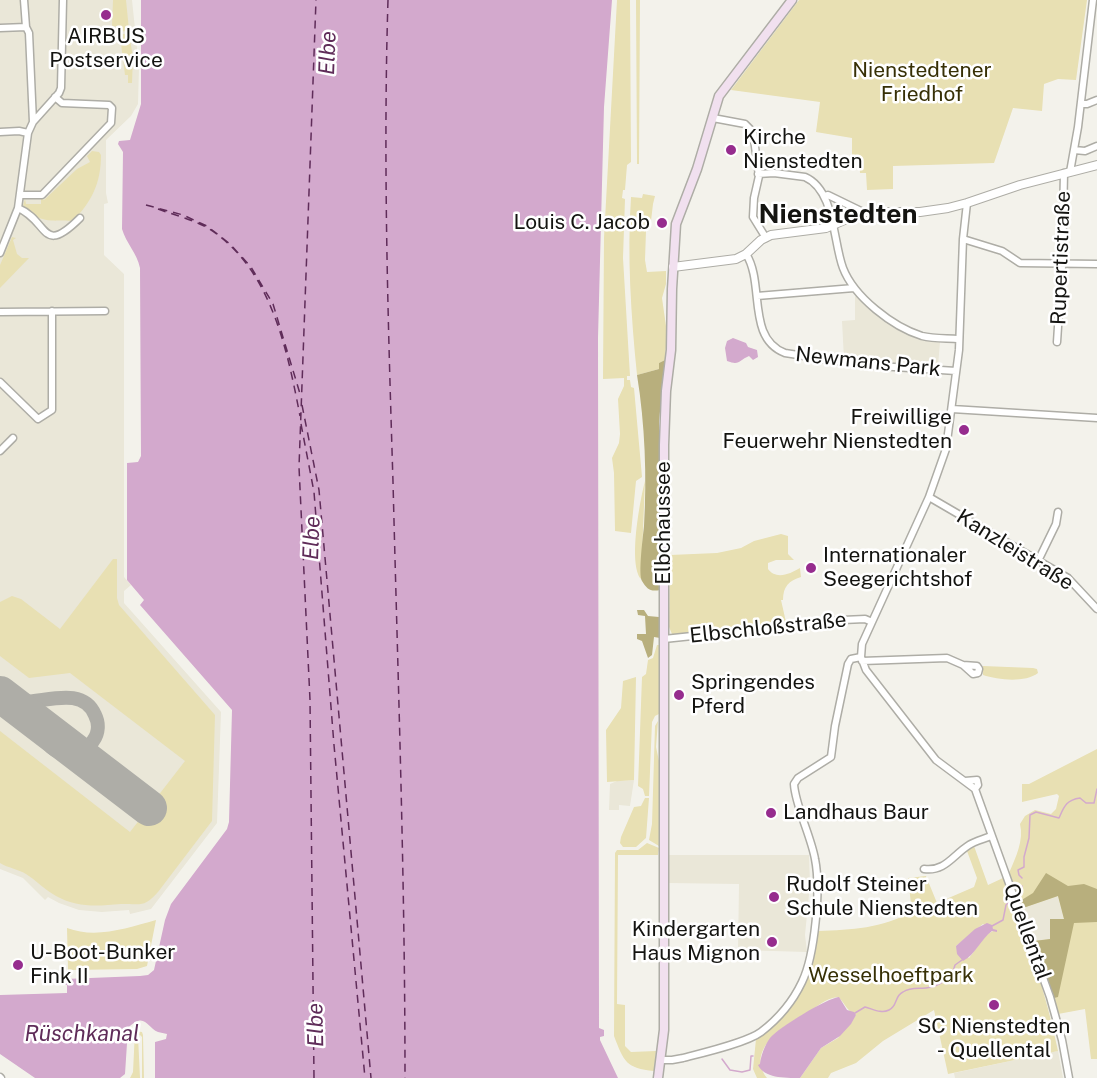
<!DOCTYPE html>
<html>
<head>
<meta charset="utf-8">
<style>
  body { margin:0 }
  canvas { display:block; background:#f3f2eb }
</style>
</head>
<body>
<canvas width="1097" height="1078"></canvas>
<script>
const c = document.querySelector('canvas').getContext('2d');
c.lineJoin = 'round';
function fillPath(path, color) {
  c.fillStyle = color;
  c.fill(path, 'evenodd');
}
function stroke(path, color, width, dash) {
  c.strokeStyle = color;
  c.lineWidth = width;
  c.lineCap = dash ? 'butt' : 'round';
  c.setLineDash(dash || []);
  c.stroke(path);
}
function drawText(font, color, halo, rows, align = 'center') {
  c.font = font + ' "Public Sans",sans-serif';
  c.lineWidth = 5;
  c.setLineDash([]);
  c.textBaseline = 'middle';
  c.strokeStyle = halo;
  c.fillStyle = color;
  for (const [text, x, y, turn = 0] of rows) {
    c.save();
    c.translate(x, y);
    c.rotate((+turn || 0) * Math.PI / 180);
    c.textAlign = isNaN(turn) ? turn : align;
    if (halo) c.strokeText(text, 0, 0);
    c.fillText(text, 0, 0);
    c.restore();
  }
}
fillPath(new Path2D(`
  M0,0H132L139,67L138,104L131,116L106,140V193L108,203L104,204V255L124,274V577L131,585L124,591V603L221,712L217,823L151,909L130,914L129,910L102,912L79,910L59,903L48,897L45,900L23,878L0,869Z
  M855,296L889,324L917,338L940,342L938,366L844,359L842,321L855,320Z
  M634,780L630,806L619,805V810H609L610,784L617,781Z
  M668,855H809L810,884L805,935L807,952L738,950L739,884L667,883Z
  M1058,896L1064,919L1050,939L1034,941L1023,908Z
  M1058,1051L1063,1078H955L954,1073Z`), '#eae7d8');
fillPath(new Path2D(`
  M113,0H126L129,30L121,32V27L112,26Z
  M617,0H630L631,162L627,165L625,190H623L622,198L625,199L623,258L630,376H627V380H630L631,387L634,388L642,477L636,481L631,533L615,531L614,473L612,458L619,443L620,434L618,399L624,386V378L603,379L604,238Z
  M636,0H640L639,164H637Z
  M799,0H1087L1076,80L1058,79L1044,84L1042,111L1013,108L994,163L893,166V189L867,190L866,173H860L859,157H852V138L816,132L820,102L731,90Z
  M122,34H129L133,57L132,83H128V75H125L120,36Z
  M92,151L99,152L101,155C101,183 92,201 73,221C49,220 40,224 23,205L25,199L26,204H41V197L44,200L77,169L90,162L87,156Z
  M643,194L655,196L653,204L651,221L646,231L645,260L647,272L666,271V284L662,298L667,333L665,360L659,363V369L637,375C631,315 627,256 631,197L642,198Z
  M12,237L16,238L13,240L17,254L22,258H29L0,288V265Z
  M645,481L641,579C628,564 640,500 645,481Z
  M781,534L788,536V554L794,560H776L768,563V569C776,580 790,574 800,568L801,577C789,581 783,586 783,600H781L786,622L675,635L672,634L669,627L670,555L717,553L741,548L754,541Z
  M113,559H117V598L119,605L215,715L212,821L158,892C143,909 140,903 121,904C97,906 78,908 56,896C45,890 37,881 26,874C18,869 8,868 0,863V731L130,832L185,761L70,673L29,678L0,656V602L12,596L21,599L60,629Z
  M657,645H660L659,714L655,716L652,722L649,796H645L643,789L638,786L642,677L646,674L648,660L653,658Z
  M983,666L1033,668L1037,669L1038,673C1025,683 998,680 983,675Z
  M636,677L634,780L607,782L606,730L621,708L623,681Z
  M658,721L656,747L659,761V846L649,840L652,824L655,726Z
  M1097,749V1059H1091L1085,1009L1058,1014L1034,941L1050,939V919H1064L1058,896L1023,908L1009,873C1016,857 1024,840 1020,824L1025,816L1035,810L1051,814L1056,809L1059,796L1057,794L1022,802V784H1029Z
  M645,798H649L646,838L636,847H623L620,843L621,837L634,807L641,806Z
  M647,843L659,848L658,855H618L617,1004L625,1005V1046L631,1052L656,1051L654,1071C626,1068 624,1062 614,1036L615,853L617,850H638Z
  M974,846L988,885L1003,878C1026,934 1046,992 1058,1051L948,1074L934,1010L883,1041L856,1063L831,1073L828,1078H800L821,1048L838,1038L856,1015C845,1010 845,1001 837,997C825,999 818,1006 808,1012C786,1025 745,1048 767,1078H757L753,1069L756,1039C775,1021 797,1003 807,978C813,963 815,947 818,931C852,930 882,928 912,912L908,878L926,876L937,903L974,887L977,878L967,851ZM983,924L993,931L986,935L969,958L956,946Z
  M156,920L147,966L137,969L68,970L67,928C96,939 127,928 156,920Z
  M135,1031L142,1032L143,1035L144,1078H142V1037L140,1035L138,1036L140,1078H130L133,1072Z`), '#e8e0b3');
fillPath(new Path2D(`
  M665,360L659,422L660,590C650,592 647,589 642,581C638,575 643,536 644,526C647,477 645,424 637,375L659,369V363Z
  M637,610H644L648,616L659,617L660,638L654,637L652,655L648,658L642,641L637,639V634H646L645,616L638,615Z
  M1046,873L1068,886L1084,884L1097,889V922L1074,923L1058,997L1054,998L1034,941L1050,939V919H1064L1058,896L1023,908L1020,901L1033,893Z`), '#b8af7d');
fillPath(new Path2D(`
  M141,0H612L604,107L598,338L599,1028L604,1030V1036L600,1037V1040L618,1078H155V1042L166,1039L167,1034C164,1033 161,1033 158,1032C147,1028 145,1011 128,1028L125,1074L120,1078H35L0,1054V995L67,993V985H60L65,979L140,976L148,975L154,970L165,920L171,904L227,829L229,822L232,710L140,605L144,600L127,580V463L138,462L141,456L140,268C137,253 126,243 122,229L123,152L118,144L119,141L130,140L141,104Z
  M733,338L746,343L748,347L757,350L758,357L753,360L749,356C739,360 740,366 727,361L725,348L727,341Z
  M987,923L992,925L993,929L997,930V932L992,931C981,939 975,955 963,961L957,954L956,946L975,929Z
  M839,997L847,1010L854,1012L856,1015L851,1024L840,1036L821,1048L800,1078C784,1078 764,1078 758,1065L760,1064C761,1055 765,1045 770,1038C778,1028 827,998 839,997Z`), '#d3a9cd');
stroke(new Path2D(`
  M1022,878L1019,875L1018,870L1024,867V857L1029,838L1030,815L1036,812L1059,818C1064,807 1066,800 1080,798L1086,803H1094L1097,789
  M1022,891V886
  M1020,896L1022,893
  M992,926L1003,920L1006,905L1011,900
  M855,1013L865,1007C873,1009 881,1014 889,1010C898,1006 894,996 903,992C912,986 921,990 931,987C939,986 946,980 952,975L955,965L962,960
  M722,1059L730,1070L742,1072L750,1070L751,1056H753`), '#d3a9cd', 1.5);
stroke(new Path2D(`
  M388,0C383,161 388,321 393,482C398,681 405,879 405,1078
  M146,205L183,215L207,226L230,244L251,267L273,304L301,397
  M158,209C174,215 191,219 206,227C270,265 287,348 300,416
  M302,405L319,490L371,1078
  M301,424L314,492L334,745L365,1078
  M314,1078L310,700L299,467L316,0`), '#5f2c59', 1.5, [8, 6]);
stroke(new Path2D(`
  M1,695C8,698 15,702 23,702C46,702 83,686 95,715C99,723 99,733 93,741C89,748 82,752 74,753C49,758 43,735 32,718`), '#aeada7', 14);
stroke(new Path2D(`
  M0,694L149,808`), '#aeada7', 36);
const minor = new Path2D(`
  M24,0L26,27
  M0,28L26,27L29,33L33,122
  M1081,104H1087L1097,100
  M713,118L745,124L753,132L759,176L754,198L753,217L766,238
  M0,132L19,131L28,133
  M1074,150L1085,151L1097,146
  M1070,172L1078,127L1093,0
  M758,174L774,173L805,177C835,190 833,242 843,268C854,297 893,327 922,336C934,339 947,338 959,339
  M20,195H42L111,123L112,108L109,105L62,103L55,97
  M824,196L828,195L863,212
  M967,203L963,239L959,350L946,449L929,497L862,644L861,657L866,670L936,760L975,789L1050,997L1062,1040L1069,1078
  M18,208C49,221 41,257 80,218
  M963,239L1002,251L1020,263L1097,264
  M0,253L18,208L28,133L33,122L59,93L61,88L63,0
  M746,254C765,283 746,338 785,353L863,365L956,371
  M757,296L854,288
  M0,312L105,311
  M1057,342L1062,266L1064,173
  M0,382L38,419L52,410V311
  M952,409L1097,418
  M0,451L13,438
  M929,497L1068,578L1097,609
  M1038,561L1056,524L1058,512
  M664,639L843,620L865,619L872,622
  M862,661L947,658L963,665L973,674L978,673L979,669L977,666L963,665
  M965,781L977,780L978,785L975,789
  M924,869C945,872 953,855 969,845C975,841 984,839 991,836
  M660,1060H672L683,1058C702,1053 746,1043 761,1032C778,1019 793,1001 802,982C815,955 821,889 815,859C811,836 795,805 794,784L798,778L831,757L835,726L848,664L851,659L861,657
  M0,1077L1,1078`);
const tertiary = new Path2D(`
  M673,267L736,259L746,254L761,240L771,235L826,228L863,212H920L948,208L967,203L1020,185L1097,165`);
const secondary = new Path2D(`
  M658,1078L664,1030V445L666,391L671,350L672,289L676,224L697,169L719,96L792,0`);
stroke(minor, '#aeada6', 9);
stroke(tertiary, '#aeada6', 10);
stroke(secondary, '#aeada6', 11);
stroke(minor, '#fff', 6);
stroke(tertiary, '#fff', 8);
stroke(secondary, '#f1e0ef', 8);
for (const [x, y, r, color] of [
  [106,15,6,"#962c8e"],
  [731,150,6,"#962c8e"],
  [662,223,6,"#962c8e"],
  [964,430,6,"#962c8e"],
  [811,568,6,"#962c8e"],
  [679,695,6,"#962c8e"],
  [771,813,6,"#962c8e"],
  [774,897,6,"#962c8e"],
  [772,942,6,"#962c8e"],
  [18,965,6,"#962c8e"],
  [994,1005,6,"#962c8e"]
]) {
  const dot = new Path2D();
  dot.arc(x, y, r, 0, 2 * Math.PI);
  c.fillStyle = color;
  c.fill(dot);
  stroke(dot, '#fff', 2);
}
drawText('21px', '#141411', '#fff', [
  ["AIRBUS",106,37,"center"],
  ["Postservice",106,61,"center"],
  ["Kirche",743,138],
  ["Nienstedten",743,162],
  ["Louis C. Jacob",650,223,"right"],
  ["Freiwillige",952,418,"right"],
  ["Feuerwehr Nienstedten",952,442,"right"],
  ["Internationaler",823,556],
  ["Seegerichtshof",823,580],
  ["Springendes",691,683],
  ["Pferd",691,707],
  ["Landhaus Baur",783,813],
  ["Rudolf Steiner",786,885],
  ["Schule Nienstedten",786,909],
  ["Kindergarten",760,930,"right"],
  ["Haus Mignon",760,954,"right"],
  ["U-Boot-Bunker",30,953],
  ["Fink II",30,977],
  ["SC Nienstedten",994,1027,"center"],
  ["- Quellental",994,1051,"center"]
], 'left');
drawText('21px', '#373006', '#fff', [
  ["Nienstedtener",922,71],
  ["Friedhof",922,95],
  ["Wesselhoeftpark",891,976]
]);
drawText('21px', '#141411', '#fff', [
  ["Rupertistraße",1061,258,-88],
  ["Newmans Park",868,362,6],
  ["Elbchaussee",664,523,-90],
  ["Kanzleistraße",1015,550,32],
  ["Elbschloßstraße",768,628,-6],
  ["Quellental",1027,932,70]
]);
drawText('italic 22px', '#5f2c59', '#fff', [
  ["Elbe",328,53,-88],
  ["Elbe",312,538,-88],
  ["Elbe",316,1025,-91],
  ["Rüschkanal",82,1034]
]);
drawText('bold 27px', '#141411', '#fff', [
  ["Nienstedten",838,215]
]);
</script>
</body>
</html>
